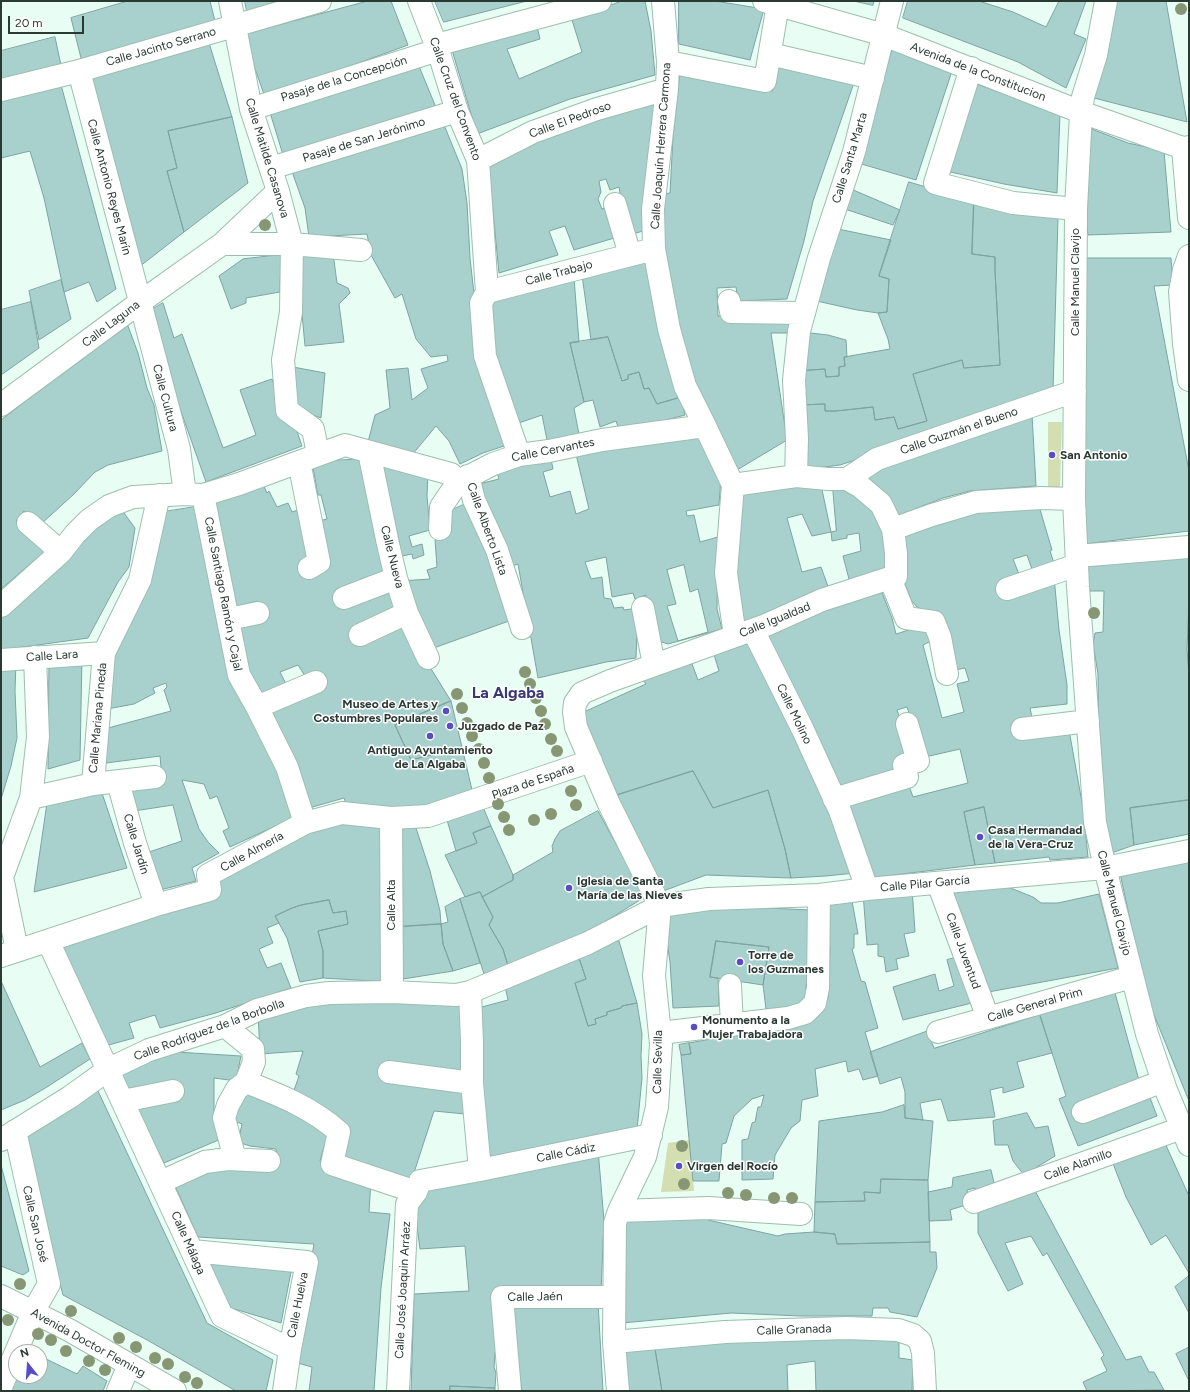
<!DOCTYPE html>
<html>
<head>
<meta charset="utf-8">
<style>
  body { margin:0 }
  #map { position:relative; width:1190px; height:1392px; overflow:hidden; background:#e8fef4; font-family:Figtree,sans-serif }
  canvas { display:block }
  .frame { position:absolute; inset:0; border:2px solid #2b3933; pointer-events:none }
  .north { position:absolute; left:8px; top:1344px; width:40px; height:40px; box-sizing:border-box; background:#fff; border:1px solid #aab0ad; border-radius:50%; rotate:343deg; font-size:11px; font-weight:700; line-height:16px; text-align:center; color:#2b3933 }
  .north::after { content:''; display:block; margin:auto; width:14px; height:18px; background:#584dc5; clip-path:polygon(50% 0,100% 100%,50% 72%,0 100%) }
  .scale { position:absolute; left:8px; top:16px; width:76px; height:18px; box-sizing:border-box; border:2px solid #2b3933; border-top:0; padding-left:5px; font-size:12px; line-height:14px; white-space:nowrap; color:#2b3933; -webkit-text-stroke:3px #fff; paint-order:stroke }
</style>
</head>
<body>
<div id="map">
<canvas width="1190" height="1392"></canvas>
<div class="frame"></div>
<div class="north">N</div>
<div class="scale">20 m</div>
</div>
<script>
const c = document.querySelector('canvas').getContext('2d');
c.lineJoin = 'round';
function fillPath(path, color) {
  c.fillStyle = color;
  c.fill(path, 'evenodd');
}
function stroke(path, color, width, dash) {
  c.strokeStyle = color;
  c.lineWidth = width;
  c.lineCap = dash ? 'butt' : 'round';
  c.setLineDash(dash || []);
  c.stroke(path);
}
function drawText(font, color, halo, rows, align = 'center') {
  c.font = font + ' Figtree,sans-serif';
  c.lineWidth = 3;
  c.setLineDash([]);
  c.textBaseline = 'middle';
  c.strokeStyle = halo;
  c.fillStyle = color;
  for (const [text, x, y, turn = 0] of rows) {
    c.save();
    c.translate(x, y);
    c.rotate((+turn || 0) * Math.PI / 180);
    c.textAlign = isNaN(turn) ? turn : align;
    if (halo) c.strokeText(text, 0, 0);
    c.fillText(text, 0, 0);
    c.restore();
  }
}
fillPath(new Path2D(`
  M1048,422H1062L1060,487L1048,489Z
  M690,1140L694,1191L661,1192L668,1143Z`), '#d3dfb1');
const building = new Path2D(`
  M128,1H210L215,21L82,62L71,18Z
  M245,1H272L273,6L247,11Z
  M368,1H391L408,45L265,97L243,35Z
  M435,1H527L444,22Z
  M622,1H645L651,31L655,75L570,99L477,134L452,50L537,26L540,39L507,49L519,79L582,52L572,20Z
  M679,1H715L764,9L750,60L679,44Z
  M854,1H874L873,5Z
  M908,1H979L1013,12L1046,27L1059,1H1086L1074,34L1086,39L1066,88L1018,62L903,18Z
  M1114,1H1166L1187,122L1094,98Z
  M55,37L62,70L1,86V51Z
  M209,43L232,117L168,131L177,168L167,171L184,232L139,267L89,76Z
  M893,48L952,71L916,180L858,163Z
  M416,59L437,110L284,158L268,106Z
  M779,60L856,77L813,201L804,241L787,299L738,301L736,287L717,288L718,316L791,318L789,333H771L787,440L737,470L692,380L666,273L658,195L670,193L673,137L680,71L772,91Z
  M60,81L116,289L97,302L89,282L64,292L44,198L30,151L1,158V97Z
  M974,83L1060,114L1057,193L1004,184L946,171Z
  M655,99L652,228L627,236L619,187L610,190L606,179L599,181L601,192L598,199L602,209L612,206L621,236L574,250L565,226L549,231L558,255L499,273L488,161L617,107Z
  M232,117L248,183L184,232L167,171L177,168L168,131Z
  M442,120L462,169L467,203L470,258L475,303L510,444L483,453L460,464L449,441L436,426L412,455L395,447L368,442L375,415L390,408L386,370L408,368L412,400L428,388L421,369L448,361L447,355L431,357L416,339L402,294L395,298L371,255L367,234L309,237L305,208L290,166Z
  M1089,128L1128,143L1164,151L1171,232L1088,235L1084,203Z
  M909,182L974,201L972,254L995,257V271L1000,365L964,368L962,360L913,374L927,421L898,429L894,417L875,420L873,407L836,411H825V404L800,405L797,371L825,369L826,377L839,376V367L845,366L844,357L890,349L888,339L878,313L887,312L889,279L879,276Z
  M851,189L900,210L893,225L845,209Z
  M974,201L1014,210L1058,218L1053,391L902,445L840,465L802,470L800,405L825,404V411H836L873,407L875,420L894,417L898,429L927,421L913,374L962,360L964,368L1000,365L995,271V257L972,254Z
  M838,229L891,240L879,276L889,279L887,312L878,313L857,310L812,300Z
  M333,253L337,283L348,288L350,293L339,304L344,342L305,346L301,303L299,254Z
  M281,255L280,292L246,298V303L231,309L219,276L243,259Z
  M647,257L681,397L657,404L649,388L644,389L639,372L628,375V379L622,381L608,337L591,340L582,275Z
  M1084,258H1171L1173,285L1154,286L1189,471V531L1085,544Z
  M574,278L579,342L570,343L584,402L574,408L580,440L548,445L542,415L513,425L492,357L486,302Z
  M61,280L71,319L39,340L29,291Z
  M31,302L39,348L1,375V310Z
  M163,303L174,338L182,334L223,448L256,435L240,390L272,379L283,412L293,420L302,446L206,482L178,403L150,311Z
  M128,326L138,353L147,388L154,405L162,451L108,465L95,472L74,494L41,524L24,511L16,521L49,548L1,589V420L66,370L93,346Z
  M801,332L828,335L846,340L847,357H844L845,366L839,367V376L826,377L825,369L797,371Z
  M608,337L622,381L628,379V375L639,372L644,389L649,388L657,404L681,397L685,415L620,432L616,421L600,427L593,400L584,402L570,343Z
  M293,367L325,373L321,418L289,406Z
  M1032,414L1036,486L970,491L943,498L897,516L864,473Z
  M704,433L721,478L719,505L686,511L687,516L694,515L700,542L718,537L717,609L722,629L668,644L659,641L646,595L635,599L633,593L612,597L606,557L585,562L591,579L602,577L604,598L611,599L614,608L623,607L624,610L638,608L636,658L606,662L538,678L518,564L507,568L475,485L499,479L495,466L550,454L553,469L543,472L550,497L570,491L576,514L589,509L575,450Z
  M364,459L391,576L339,596L340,607L374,595L372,589L393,583L403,611L354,632L359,646L373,639L371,634L404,617L423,656L451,701L395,725L411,760L462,747L472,790L411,812L348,809L344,798L309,808L266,706L322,683L318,674L307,679L298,665L280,672L289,690L259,701L247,682L238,653L240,652L234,627L262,618L258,601L231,608L213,500L262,482L267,493L269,491L277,507L288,503L292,512L304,508L313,553L301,560L306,574L326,564L315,522L327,519L321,495H318L312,462Z
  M378,462L428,472L427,496L430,530L409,536L412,547L422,544L424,555L413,559L412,554L397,557Z
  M821,485L831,532L812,536L802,514L787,518L802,572L821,567L830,592L743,624L733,572L737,495L779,486Z
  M833,488L852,491L878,511L890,571L850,583L843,556L861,551L859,533L847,535V538L832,541L831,532L836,531Z
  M470,502L509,621L428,650L400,581L430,579L427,570L437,567L435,540L446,537L443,514Z
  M983,506H1039L1052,550L1050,551L1056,569L1034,575L1027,555L1013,559L1022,582L1054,577L1059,630L1067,685V704L1030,708L1033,722L1069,730L1083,808L1088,857L1050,860L1049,857L995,863L984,807L964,812L975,865L870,878L839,802L908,783L913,797L968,783L960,749L925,757L907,707L897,710L913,756L903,772L837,794L760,635L879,585L892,618L896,634L931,623L937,638L923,645L942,718L964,712L957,684L969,681L965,668L955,670L939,619L917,607L911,600L902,576L899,531Z
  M195,507L295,817L230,847L223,831L229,828L217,796L210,799L204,784L182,780L199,829L208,842L219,853L192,868L196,881L160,890L146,853L182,841L173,805L134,811L130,788L162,779L160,756L106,763L108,728L171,711L164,690L167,687L166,683L153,688L155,693L134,704L107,709L108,693L116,650L163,512Z
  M121,509L135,528L129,567L118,582L88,638L1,650V608Z
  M1189,555V601L1187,649L1189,675V800L1130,808L1134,845L1106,855L1099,812L1098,674L1093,644L1095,633L1103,632L1104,591H1090L1086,573L1088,559Z
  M684,565L690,592L698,589L708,632L678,641L667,606L676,604L667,570Z
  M749,636L843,840L855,873L826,876L791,878L785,849L768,790L713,808L693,771L617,795L584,721V713L586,711L646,684L638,674L689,656L698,680L719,671L712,648Z
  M82,657L80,760L48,769L49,662Z
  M16,662L15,691L17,738L11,766L1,799V663Z
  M451,701L462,747L411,760L395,725Z
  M693,771L713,808L768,790L785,849L791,878L706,875L658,893L617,795Z
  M100,787L127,868L34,892L47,803Z
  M480,800L491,826L473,833L477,843L456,851L445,813Z
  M1189,800V834L1134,845L1130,808Z
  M984,807L995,863L975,865L964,812Z
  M598,811L645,897L593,929L509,969L503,949L489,925L493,917L482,897L513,880V875L553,852L552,846L555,839L560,831Z
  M384,822L389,982L323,978V951L318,931L348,924L346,911L333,913L329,900L301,905L292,908L275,916L279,923L267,928L273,943L259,949L267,968L281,963L291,988L216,1013L160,1028L155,1015L129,1023L134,1038L105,1046L57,945L217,876L309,826Z
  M415,825L430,871L440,911L441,924L396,927L394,830Z
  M491,826L513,875V880L482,897L480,892L465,897L445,855L477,843L473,833Z
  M1189,859V1101L1146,995L1120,873Z
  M1003,885L1033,897L1041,903H1058L1099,894L1118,968L983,993L946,889Z
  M912,888L915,932L904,934L909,956L896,959L898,969L886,972L884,957L878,956V944L867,945L863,893Z
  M480,892L493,917L489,925L503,949L509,969L484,974L460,899Z
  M851,895L858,934H854V948L852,949L861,981L865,982L878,1028L865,1032L878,1076L863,1080L859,1069L848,1072L846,1061L815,1069L818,1096L802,1100L800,1121L791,1128L775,1155L773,1179L742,1180V1140L748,1139L752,1123L755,1122L758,1107H761L764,1095L752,1099L734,1116L726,1143L722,1144L719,1181H693L681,1055L691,1054L689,1043L744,1033L820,1004L828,999L830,948L823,898Z
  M460,899L480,963L453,971L443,944L441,924L448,922L445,907Z
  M329,900L333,913L346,911L348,924L318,931L323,951V978L300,982L287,938L275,916L292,908L301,905Z
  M726,906L810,910L813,941L806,986L807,1007L766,1009L763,985L769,947L716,941L710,977L718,978L719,1006L673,1008L670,962L663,914Z
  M441,924L443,944L453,971L397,980L396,927Z
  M619,941L637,1003L622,1006L621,1008L607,1012V1015L595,1019L596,1024L588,1026L575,983L586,979L578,955Z
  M716,941L769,947L763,985L710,977Z
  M578,955L586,979L575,983L588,1026L596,1024L595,1019L607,1015V1012L621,1008L622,1006L637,1003L642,1034L641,1056L642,1078L637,1130L485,1165L478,1008L508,1000L505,986Z
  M962,956L976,1002L903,1020L893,987L935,974L939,991L954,986L947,960Z
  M1,981L40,1067L82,1043L90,1059L47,1087L25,1100L1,1110Z
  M1115,993L1140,1084L1147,1090L1157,1116L1078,1146L1059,1099L1066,1096L1039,1013Z
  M351,996L465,1005V1114L434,1111L410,1185L337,1160L325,1116L292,1096L299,1076L296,1074L303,1051L260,1054L258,1012Z
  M1040,1015L1052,1053L1017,1062L1024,1087L1003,1093V1087L990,1090L995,1117L948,1121L941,1099L920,1103L923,1120L905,1118V1092L901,1077L880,1084L870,1052L927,1031L934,1048Z
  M689,1043L691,1054L681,1055L679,1045Z
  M160,1051L241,1056L236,1081L214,1078V1113L221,1139L164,1163L134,1102L117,1073Z
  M240,1087L330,1126L320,1161L329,1163L371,1180L369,1212L390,1214L381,1288L374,1391H309L312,1367L294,1362L314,1244L198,1237L172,1179L212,1166L278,1165L276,1149L250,1146L238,1142L242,1124L227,1118Z
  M97,1089L207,1323L273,1360L266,1391H236L149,1341L63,1295L20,1132Z
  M904,1105L905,1118L933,1121L928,1180L881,1179L880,1193L864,1192L865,1201L815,1202L819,1121L882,1112Z
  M1027,1113L1035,1128L1048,1126L1055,1156L1024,1175L1013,1161L1008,1145H995L993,1121Z
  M1164,1141L1189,1196V1273L1166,1235L1151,1245L1126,1197L1112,1161Z
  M598,1149L604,1221L601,1293L499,1295V1338L495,1353L494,1367L496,1373L495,1388L450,1386V1391H411L414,1294L469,1291L465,1246L420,1249L417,1226L416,1202L424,1185Z
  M1,1165L29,1271L23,1275L1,1266Z
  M991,1170L995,1187L977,1194L975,1188L967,1190L969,1204L950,1210L952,1220L929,1221L928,1192L952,1187L953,1178Z
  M881,1179L928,1180L930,1242L837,1244L835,1234L814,1232L815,1202L865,1201L864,1192L880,1193Z
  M1034,1189L1126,1360L1141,1356L1149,1372H1154L1164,1390L1087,1391L1083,1382L1107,1371L1101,1358L1104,1355L1047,1253L1043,1256L1031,1236L1005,1243L1023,1284L1008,1291L978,1233V1215L979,1204Z
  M706,1216L708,1220L778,1236L785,1234L814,1232L835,1234L837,1244L930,1242V1252H936L937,1268L917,1317L890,1312L888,1308H873L872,1316H801L731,1313L622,1323L619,1223Z
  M207,1261L291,1272L281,1323L228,1307Z
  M1189,1276V1313L1175,1287Z
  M510,1301L598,1302L603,1391H522L515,1349Z
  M899,1333V1358L913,1360L912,1391H816L815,1361L787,1365L788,1391H662L654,1343Z
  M654,1343L662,1391H623L620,1345Z
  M1188,1348L1189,1350V1381L1176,1354Z
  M40,1356L77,1374L83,1366L107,1381L103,1391H8L16,1376H40Z
  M450,1386L495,1388V1391H450Z`);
fillPath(building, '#a8d1cd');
stroke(building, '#7da4a1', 1);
const minor = new Path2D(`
  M230,1L251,109L278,191L292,244L361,250
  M419,1L438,50L457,111L478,160L487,292L481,303L485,356L519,455
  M663,1L668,62L667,89L653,209L654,249L669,329L685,386L705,426L733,485L726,573L735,636
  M764,1L884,35L1081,112L1183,148L1189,147
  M1106,1L1096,55L1083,97L1081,112L1076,209L1074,499L1078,587L1095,822L1105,868L1147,1034L1166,1090L1189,1145
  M436,45L600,1
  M770,54L873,78
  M668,62L765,81L778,4
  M971,68L935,183L1013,203L1076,209
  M79,71L179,449L185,494
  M1,90L79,71L320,1
  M251,109L438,50
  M1183,148L1189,218
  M478,160L533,132L597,109L667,89
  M271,168L457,111
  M615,204L630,255
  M222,244H292L291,312L283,360L287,410L313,429L318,454
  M1189,256L1184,270L1180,292L1184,344L1189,380
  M487,292L654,249
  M729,301L731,312L804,313
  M1,405L139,303L222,244L278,191
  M369,452L388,544L396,578L407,613L428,658
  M299,462L319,562L309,568
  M468,476L474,500L497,550L522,628
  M796,476L797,439L794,380L799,331L819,258L854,152L892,1
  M847,479L877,459L1075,391
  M203,495L239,675L257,707L287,767L305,823
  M440,529L441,507L458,482L493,464L519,455L549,451L602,440L705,426
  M893,529L932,515L976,502L1041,498L1074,499
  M61,552L75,534L89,520L109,506L133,497L185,494L203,495L239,484L345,445L451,474
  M1077,556L1189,547
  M890,578L906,618L934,622L940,637L947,674
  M1007,589L1077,565
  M344,598L396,578
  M1,606L61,552L28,523
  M643,608L654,665
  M229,619L258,613
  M753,630L803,730L840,811L867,889
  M360,635L407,613
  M1,660L104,653
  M257,707L316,682
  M1022,729L1088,721
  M118,782L135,843L156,905
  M93,784L104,653L140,580L159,495
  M31,798L93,784L155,777
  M834,799L907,777L904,765L918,761L907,724
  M391,818L392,992
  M938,883L988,1018
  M660,906L609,804L576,727L574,712L575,703L582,693L610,681L766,625L822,600L896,576V553L893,529L881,504L861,487L847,479H828L796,476L733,485
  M48,941L222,1316L290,1349
  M17,950L2,877L31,798L38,737L35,657
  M1,956L156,905L210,890L208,875L305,823L342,813L391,818L428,816L591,761
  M730,985L732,1025
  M225,1026L253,1049L254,1062L246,1082L237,1089L228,1105L224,1118L235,1159
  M938,1032L1132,977
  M660,1033L788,1018L805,1013L815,1003L818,988L819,895
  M389,1072L472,1083
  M246,1082C280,1095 312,1108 339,1132L332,1164L416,1192
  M123,1101L173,1091
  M1083,1112L1163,1081
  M1,1140L70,1097L109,1069L149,1050L225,1026L257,1010L306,996L329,993L392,992L456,995L470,992L588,943L660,906L709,899L819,895L867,889L1105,868L1189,851
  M480,1170L651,1135
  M161,1182L205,1162L228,1159L269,1161
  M974,1202L1182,1128
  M619,1211L708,1208L801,1214
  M192,1251L307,1262L290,1349L284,1391
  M1,1296L69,1330L175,1391
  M614,1342L725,1332L846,1328L898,1330L913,1335L920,1341L923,1353L925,1391
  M1,1387L33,1312L49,1284L15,1131
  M118,1391L129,1365
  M398,1391L407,1204L416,1192L420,1181L480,1170L472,1083V1042L470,992
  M510,1391L502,1297H614
  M618,1391L614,1342L615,1223L619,1211L645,1157L657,1107L661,1044L654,976L660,906`);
stroke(minor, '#9cbeaf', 24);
stroke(minor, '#fff', 22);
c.fillStyle = '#879673';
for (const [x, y] of [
  [1181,9],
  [265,225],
  [1094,613],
  [525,672],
  [530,684],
  [457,694],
  [536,698],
  [462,708],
  [541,711],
  [467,723],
  [545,724],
  [472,736],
  [551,739],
  [479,749],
  [557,751],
  [484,763],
  [489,778],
  [571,791],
  [498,804],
  [576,805],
  [551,814],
  [504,817],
  [534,820],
  [509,830],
  [682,1146],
  [684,1184],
  [728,1193],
  [746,1195],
  [774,1198],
  [792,1198],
  [20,1284],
  [71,1311],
  [8,1320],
  [38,1334],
  [119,1338],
  [51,1340],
  [136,1347],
  [66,1351],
  [155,1358],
  [89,1361],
  [168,1364],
  [105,1370],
  [185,1377],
  [197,1383]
]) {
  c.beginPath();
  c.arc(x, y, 6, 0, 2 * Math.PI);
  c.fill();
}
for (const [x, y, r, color] of [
  [1052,455,4,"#584dc5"],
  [446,711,4,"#584dc5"],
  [450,726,4,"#584dc5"],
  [430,736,4,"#584dc5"],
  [980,837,4,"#584dc5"],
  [569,888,4,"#584dc5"],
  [740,962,4,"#584dc5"],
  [694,1027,4,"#584dc5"],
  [679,1166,4,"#584dc5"]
]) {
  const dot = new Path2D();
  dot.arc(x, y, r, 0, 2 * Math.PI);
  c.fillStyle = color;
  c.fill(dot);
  stroke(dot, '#fff', 1.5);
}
drawText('12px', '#2b3933', '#fff', [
  ["Calle Jacinto Serrano",161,47,-16],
  ["Avenida de la Constitucion",978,72,21],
  ["Pasaje de la Concepción",344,79,-17],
  ["Calle Cruz del Convento",455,99,70],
  ["Calle El Pedroso",570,120,-20],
  ["Pasaje de San Jerónimo",364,140,-17],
  ["Calle Joaquín Herrera Carmona",661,146,-86],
  ["Calle Matilde Casanova",267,158,73],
  ["Calle Santa Marta",850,158,-73],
  ["Calle Antonio Reyes Marín",109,187,75],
  ["Calle Trabajo",559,273,-15],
  ["Calle Manuel Clavijo",1075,282,-90],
  ["Calle Laguna",111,324,-37],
  ["Calle Cultura",165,398,75],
  ["Calle Guzmán el Bueno",959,431,-19],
  ["Calle Cervantes",553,450,-11],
  ["Calle Alberto Lista",487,529,70],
  ["Calle Nueva",392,557,76],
  ["Calle Santiago Ramón y Cajal",223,594,79],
  ["Calle Igualdad",775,620,-22],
  ["Calle Lara",52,656,-4],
  ["Calle Molino",794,714,64],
  ["Calle Mariana Pineda",98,718,-85],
  ["Plaza de España",533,782,-19],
  ["Calle Jardín",136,844,73],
  ["Calle Almería",252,852,-29],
  ["Calle Pilar García",925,884,-5],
  ["Calle Manuel Clavijo",1114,903,76],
  ["Calle Alta",391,905,-90],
  ["Calle Juventud",963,951,70],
  ["Calle General Prim",1035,1005,-16],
  ["Calle Rodríguez de la Borbolla",209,1030,-20],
  ["Calle Sevilla",658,1062,-89],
  ["Calle Cádiz",566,1153,-11],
  ["Calle Alamillo",1078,1165,-20],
  ["Calle San José",35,1224,77],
  ["Calle Málaga",188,1243,66],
  ["Calle José Joaquin Arráez",403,1290,-87],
  ["Calle Jaén",535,1297,-1],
  ["Calle Huelva",298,1305,-79],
  ["Calle Granada",794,1330,-2],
  ["Avenida Doctor Fleming",88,1343,29]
]);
drawText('bold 12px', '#2b3933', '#fff', [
  ["San Antonio",1060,455],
  ["Museo de Artes y",438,704,"right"],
  ["Costumbres Populares",438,718,"right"],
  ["Juzgado de Paz",458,726],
  ["Antiguo Ayuntamiento",430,750,"center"],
  ["de La Algaba",430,764,"center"],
  ["Casa Hermandad",988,830],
  ["de la Vera-Cruz",988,844],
  ["Iglesia de Santa",577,881],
  ["María de las Nieves",577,895],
  ["Torre de",748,955],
  ["los Guzmanes",748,969],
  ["Monumento a la",702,1020],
  ["Mujer Trabajadora",702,1034],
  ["Virgen del Rocío",687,1166]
], 'left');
drawText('bold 16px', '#3b3975', '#fff', [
  ["La Algaba",508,693]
]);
</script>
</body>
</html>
